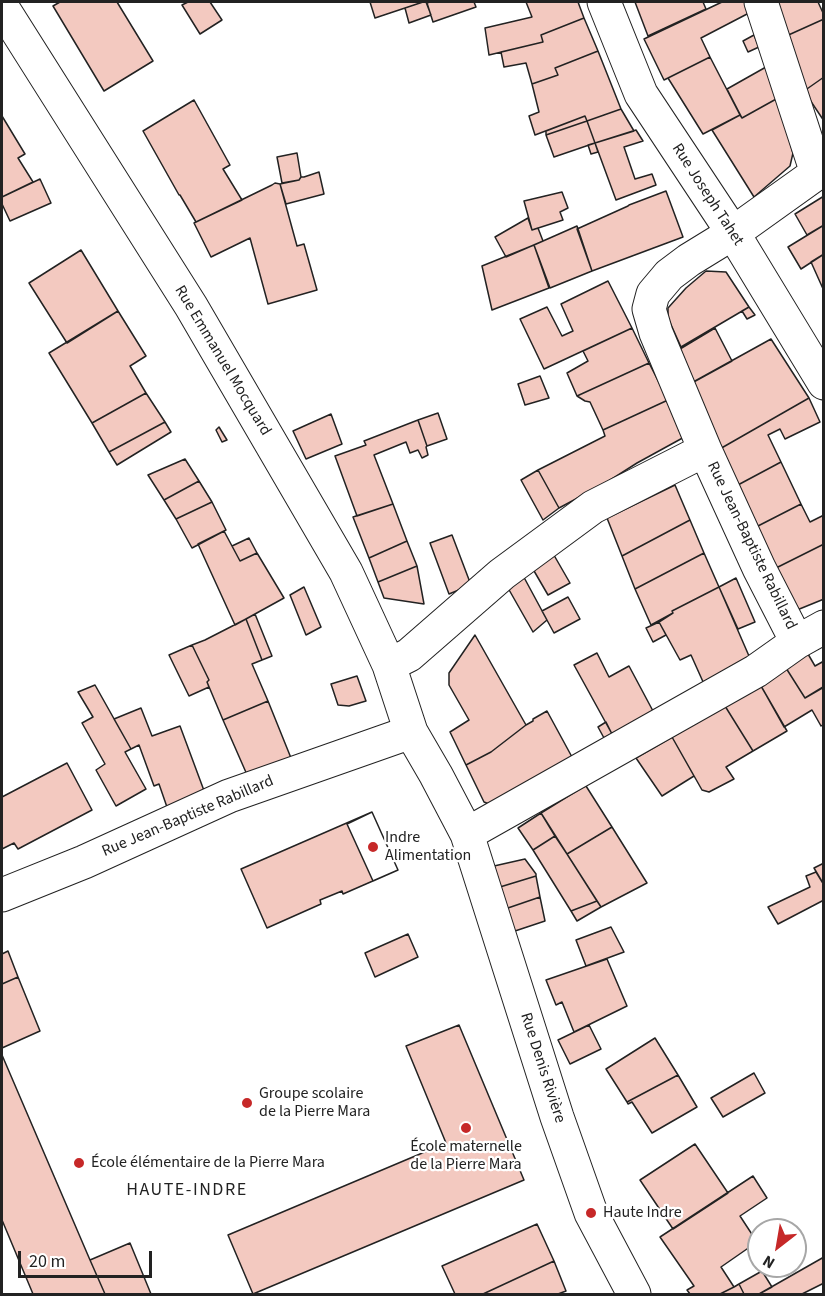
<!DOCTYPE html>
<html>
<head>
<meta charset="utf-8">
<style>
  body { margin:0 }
  #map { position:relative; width:825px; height:1296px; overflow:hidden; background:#fff; font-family:"Source Sans 3",sans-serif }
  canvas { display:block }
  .frame { position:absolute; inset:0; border:3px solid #222; pointer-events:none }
  .north { position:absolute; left:747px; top:1218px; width:60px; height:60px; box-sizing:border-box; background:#fff; border:2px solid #a7a7a7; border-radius:50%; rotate:211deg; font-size:16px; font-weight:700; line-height:24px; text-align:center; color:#222 }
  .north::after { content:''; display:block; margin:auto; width:21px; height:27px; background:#c62828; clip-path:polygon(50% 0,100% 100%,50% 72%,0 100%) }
  .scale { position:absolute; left:18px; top:1251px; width:134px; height:27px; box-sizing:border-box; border:3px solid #222; border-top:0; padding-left:8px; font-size:18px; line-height:21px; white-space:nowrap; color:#222; -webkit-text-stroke:4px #fff; paint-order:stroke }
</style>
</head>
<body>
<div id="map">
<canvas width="825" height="1296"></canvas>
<div class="frame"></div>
<div class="north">N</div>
<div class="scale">20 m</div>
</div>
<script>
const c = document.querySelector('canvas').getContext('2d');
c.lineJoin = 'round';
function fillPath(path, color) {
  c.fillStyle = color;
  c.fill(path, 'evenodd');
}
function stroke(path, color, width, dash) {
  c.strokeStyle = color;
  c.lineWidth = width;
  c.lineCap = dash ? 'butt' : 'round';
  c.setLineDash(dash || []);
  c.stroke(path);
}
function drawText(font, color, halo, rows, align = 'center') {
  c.font = font + ' "Source Sans 3",sans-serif';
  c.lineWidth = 4.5;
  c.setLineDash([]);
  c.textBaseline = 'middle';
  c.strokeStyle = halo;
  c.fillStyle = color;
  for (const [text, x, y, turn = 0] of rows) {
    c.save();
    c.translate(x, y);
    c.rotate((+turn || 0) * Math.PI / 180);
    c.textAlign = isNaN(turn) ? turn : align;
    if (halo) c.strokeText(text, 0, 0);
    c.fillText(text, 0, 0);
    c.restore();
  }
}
const building = new Path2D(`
  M60,2H117L153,61L104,91L53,6Z
  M188,2H210L222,20L200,34L182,5Z
  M370,2H423L375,18Z
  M423,2H426L431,15L409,23L405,8Z
  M430,2H474L476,7L433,22L427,3Z
  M526,2H578L584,18L541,35L543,42L489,55L485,28L532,17Z
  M635,2H703L706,9L648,36Z
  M722,2H746L749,13L701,38L710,57L664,80L644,39Z
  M771,2H818L824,15V19L784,37Z
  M584,18L598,51L555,68L558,75L532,84L526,63L504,67L501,52L543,42L541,35Z
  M824,19V77L804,91L784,37Z
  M754,35L759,47L748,52L743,41Z
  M598,51L621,109L587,121L585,116L535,135L529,116L539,112L532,84L558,75L555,68Z
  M710,57L740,115L703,134L668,78Z
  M766,67L778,98L742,118L727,89Z
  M824,77V121L804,91Z
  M778,98L793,153L790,166L754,197L712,130L740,115L742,118Z
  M194,100L230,165L223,169L242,200L196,222L180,195H179L143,131Z
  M621,109L634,131L595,143L587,121Z
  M2,116L25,154L18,158L33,182L2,197Z
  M585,116L587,121L546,135V131Z
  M587,121L595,143L554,157L546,135Z
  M636,130L643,141L624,147L635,179L652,174L656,185L616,200L595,143Z
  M595,143L598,152L591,154L588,145Z
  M297,153L301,177L299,180L282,183L277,157Z
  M319,172L324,194L286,204L280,184L299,180L301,177H304Z
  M40,179L51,203L10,221L2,204V197Z
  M275,183L280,184L297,246L304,244L317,290L268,304L250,238L211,257L194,223L272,185Z
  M666,191L683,237L592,271L577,229L628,206L629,205Z
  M562,192L568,208L560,212L563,220L532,230L524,201Z
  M824,196V225L807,235L795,214Z
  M528,218L532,230L538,228L543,241L506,257L495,237Z
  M824,225V254L801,269L788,247Z
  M577,226L592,271L550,288L534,245Z
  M534,245L549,288L492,310L482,266Z
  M81,250L118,311L67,343L29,283Z
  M824,254V291L811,262Z
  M706,271L726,272L749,307L681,347L668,318V308L686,288Z
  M608,281L632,328L544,369L520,319L547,307L562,336L573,331L561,304Z
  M749,307L755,315L747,319L742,311Z
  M118,311L146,356L130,366L146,393L92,423L49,353Z
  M632,328L649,363L577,396L567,373L588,361L583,351Z
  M715,328L732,361L690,384L675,352Z
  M771,339L809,398L718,450L686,386Z
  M649,363L668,400L603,430L590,402L585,401L577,396Z
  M540,376L549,398L525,405L518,384Z
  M146,393L165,422L109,452L92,423Z
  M809,398L820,422L785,439L780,429L768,435L781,462L736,486L718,450Z
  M668,400L688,435L637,463L604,484L559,508L538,470L605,436L603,430Z
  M438,413L447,439L427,446L418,420Z
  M331,414L342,444L306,459L293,431Z
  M418,420L427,446L426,447L428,455L422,458L418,450L410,453L406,442L374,455L393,504L357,516L335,456L366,445L364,441Z
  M165,422L171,432L117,465L109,452Z
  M219,427L227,440L222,442L216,430Z
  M185,459L199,481L164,500L148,475Z
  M781,462L801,504L756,527L736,486Z
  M538,470L559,508L543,520L521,480Z
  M199,481L212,502L176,519L164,500Z
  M675,485L690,520L622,556L607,518Z
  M212,502L226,530L192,548L176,519Z
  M393,504L407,541L369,558L353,517Z
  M801,504L810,522L824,515V544L776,568L756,527Z
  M690,520L704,553L635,589L622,556Z
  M224,531L240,561L257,553L284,598L235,625L198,544Z
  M452,535L471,585L449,594L430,543Z
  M249,538L257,553L240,561L232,546Z
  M407,541L417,566L378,582L369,558Z
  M824,544V599L797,610L776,568Z
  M551,550L570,583L548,595L530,564Z
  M704,553L719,587L672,611L673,613L651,625L635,589Z
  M417,566L424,604L384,598L378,582Z
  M520,570L547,620L533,632L508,588Z
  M736,578L755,622L738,629L719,587Z
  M304,587L321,627L306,635L290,595Z
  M719,587L749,656L743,663L704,684L691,655L680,660L659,622L673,613L672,611Z
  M568,597L580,619L554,633L542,611Z
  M255,614L272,656L262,660L246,619Z
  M246,619L262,660L252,664L268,701L223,720L207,682L209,680L192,645L205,640Z
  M659,622L666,635L653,642L646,628Z
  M475,635L526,725L491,752L466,765L450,732L469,720L449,685V673Z
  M192,645L209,680L207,682L209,687L189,696L169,655Z
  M597,653L609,677L629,666L653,711L612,734L574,665Z
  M808,654L815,666L824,661V687L805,698L786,668Z
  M786,668L805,698L823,687L824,724L821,726L812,710L784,727L761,686Z
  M357,676L366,701L349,706L338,705L331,684Z
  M95,685L131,749L125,752L146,789L116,806L96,770L105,764L82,723L93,717L78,692Z
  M761,686L787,731L753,751L725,706Z
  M268,701L291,758L248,777L223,720Z
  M725,706L753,751L726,767L734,779L709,792L702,790L672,737Z
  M141,708L152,736L180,726L206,796L168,810L159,784L154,786L139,745L131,749L114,719Z
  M547,711L572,757L489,804L484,802L466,765L491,752L526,725L533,721V719Z
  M606,722L612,734L604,738L598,727Z
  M672,737L694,776L662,796L636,758Z
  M67,763L92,810L18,849L14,843L2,849V797Z
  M586,786L612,827L567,854L541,813L583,787Z
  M372,812L398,870L343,894L342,891L320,900L321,904L267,928L241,869Z
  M372,812L398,870L373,881L347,824Z
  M541,813L555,836L533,850L518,828Z
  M612,827L647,883L601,907L567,854Z
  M555,836L567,854L597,901L571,911L533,850Z
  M525,859L536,874V876L500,887L494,866Z
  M824,863V885L814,868Z
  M816,872L824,885V900L778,924L768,907L810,887L806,876Z
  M536,876L540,897L505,909L500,887Z
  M540,897L545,921L512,932L505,909Z
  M597,901L601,907L577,921L571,911Z
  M611,927L624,952L586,966L576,940Z
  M408,934L418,957L375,977L365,953Z
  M8,951L18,977L2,984V954Z
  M607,959L627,1006L574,1032L562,1002L556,1005L546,980Z
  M18,977L40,1031L2,1048V984Z
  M459,1025L524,1180L253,1294L228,1235L446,1143L406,1046Z
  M589,1025L601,1049L570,1064L558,1040Z
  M655,1038L678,1075L627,1102L606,1069Z
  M2,1055L90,1260L105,1294H33L2,1220Z
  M754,1073L765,1093L723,1117L711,1098Z
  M678,1075L697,1107L652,1133L632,1102L628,1104L627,1102Z
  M695,1144L728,1193L673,1229L640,1180Z
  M753,1176L767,1198L740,1216L757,1242L721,1267L734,1287L720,1294H690L687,1290L694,1286L660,1237Z
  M537,1224L554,1261L483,1294H455L442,1266Z
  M130,1243L151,1294H105L90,1260Z
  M824,1257V1283L802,1294H759Z
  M554,1261L566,1291L558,1294H483Z
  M762,1271L772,1287L759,1294H744L739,1284Z
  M739,1284L744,1294H720L734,1287Z`);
fillPath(building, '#f3c9c0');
stroke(building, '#222', 1.5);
const minor = new Path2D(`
  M761,2L817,173L733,233L689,260L669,275L653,294L649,309L656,333L705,450L759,568L797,642
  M2,7L191,306L346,572L389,665L411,732L436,775L467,834L557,1117L591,1213L634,1294
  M389,665L409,655L502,574L593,507L705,450
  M467,834L756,671L797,642L824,627
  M2,895L84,862L229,796L411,732`);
const tertiary = new Path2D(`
  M604,2L641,94L733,233L824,383`);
stroke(minor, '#222', 35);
stroke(tertiary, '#222', 35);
stroke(minor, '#fff', 33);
stroke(tertiary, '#fff', 33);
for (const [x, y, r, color] of [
  [373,847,6,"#c62828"],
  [247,1103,6,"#c62828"],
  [466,1128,6,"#c62828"],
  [79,1163,6,"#c62828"],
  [591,1213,6,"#c62828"]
]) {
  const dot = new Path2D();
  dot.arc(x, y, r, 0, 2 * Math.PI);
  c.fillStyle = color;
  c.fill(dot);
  stroke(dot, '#fff', 2);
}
drawText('16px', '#222', '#fff', [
  ["Rue Joseph Tahet",707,195,57],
  ["Rue Emmanuel Mocquard",222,361,59],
  ["Rue Jean-Baptiste Rabillard",751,546,64],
  ["Rue Jean-Baptiste Rabillard",188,817,-23],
  ["Rue Denis Rivière",542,1068,72]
]);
drawText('16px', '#222', '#fff', [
  ["Indre",385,838],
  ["Alimentation",385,856],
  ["Groupe scolaire",259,1094],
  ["de la Pierre Mara",259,1112],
  ["École maternelle",466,1147,"center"],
  ["de la Pierre Mara",466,1165,"center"],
  ["École élémentaire de la Pierre Mara",91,1163],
  ["Haute Indre",603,1213]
], 'left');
c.letterSpacing = '1.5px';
drawText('18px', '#222', '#fff', [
  ["HAUTE-INDRE",187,1191]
]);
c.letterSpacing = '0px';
</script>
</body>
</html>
